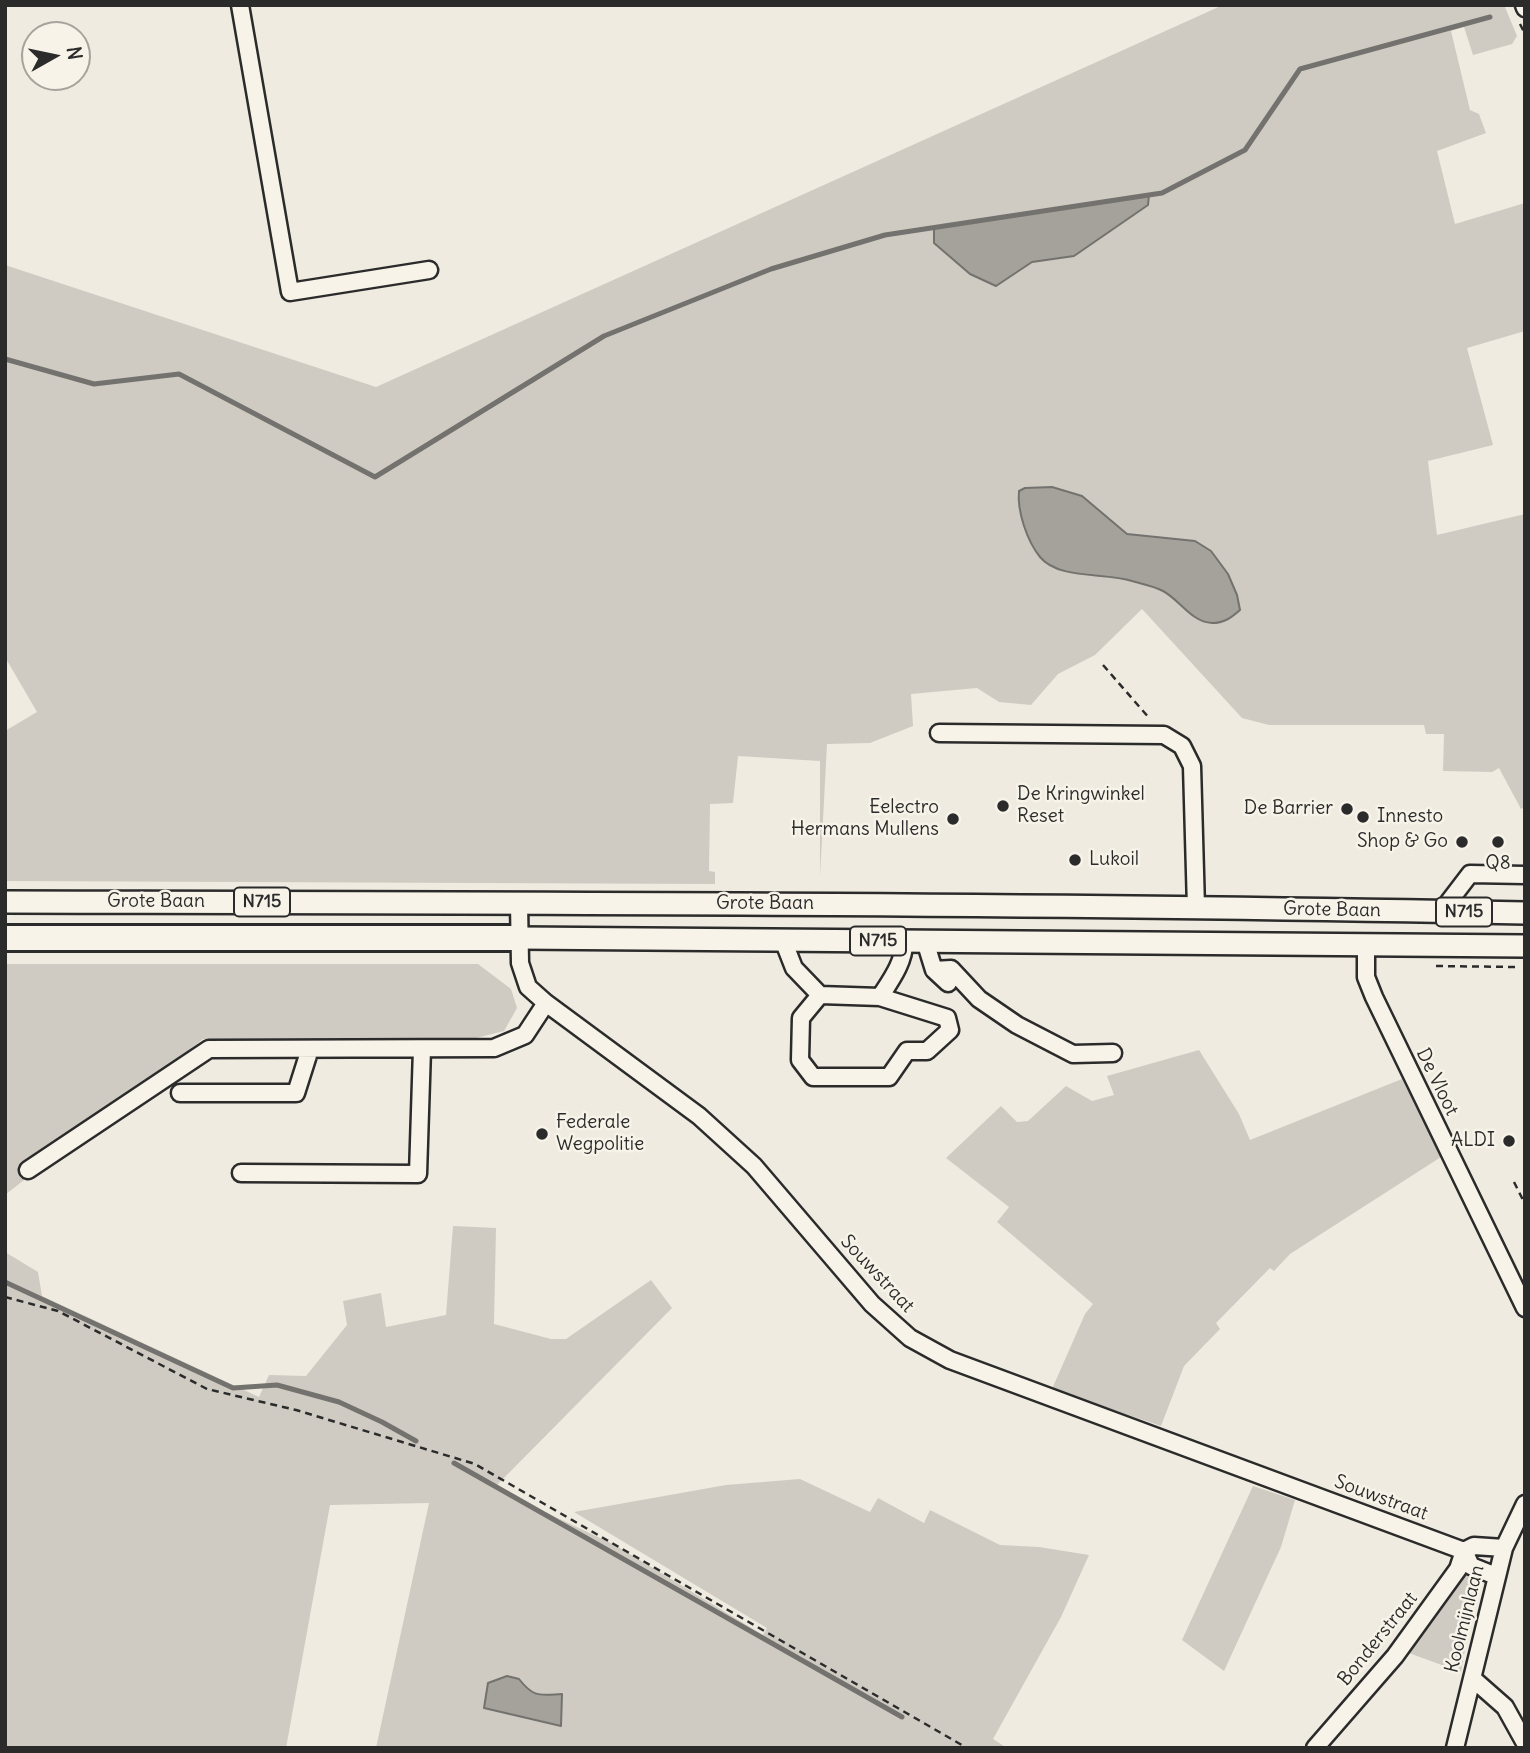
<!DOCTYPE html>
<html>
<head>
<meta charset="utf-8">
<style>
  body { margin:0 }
  #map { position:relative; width:1530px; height:1753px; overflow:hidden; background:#efebe0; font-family:Delius,sans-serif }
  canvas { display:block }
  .frame { position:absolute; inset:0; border:7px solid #2b2b2b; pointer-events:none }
  .north { position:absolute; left:21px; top:21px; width:70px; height:70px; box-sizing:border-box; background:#f7f3e8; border:2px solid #a5a39c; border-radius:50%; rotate:81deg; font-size:19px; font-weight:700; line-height:28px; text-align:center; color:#2b2b2b }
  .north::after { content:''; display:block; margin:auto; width:24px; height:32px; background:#2b2b2b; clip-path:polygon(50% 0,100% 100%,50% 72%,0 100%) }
</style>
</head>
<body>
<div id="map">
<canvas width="1530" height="1753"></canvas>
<div class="frame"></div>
<div class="north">N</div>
</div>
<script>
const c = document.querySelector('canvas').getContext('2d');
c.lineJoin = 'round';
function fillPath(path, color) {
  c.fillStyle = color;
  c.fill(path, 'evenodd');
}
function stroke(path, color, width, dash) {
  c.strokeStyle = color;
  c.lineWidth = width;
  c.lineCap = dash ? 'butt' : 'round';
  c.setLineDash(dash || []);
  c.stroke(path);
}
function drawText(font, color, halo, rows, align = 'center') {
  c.font = font + ' Delius,sans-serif';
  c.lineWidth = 5;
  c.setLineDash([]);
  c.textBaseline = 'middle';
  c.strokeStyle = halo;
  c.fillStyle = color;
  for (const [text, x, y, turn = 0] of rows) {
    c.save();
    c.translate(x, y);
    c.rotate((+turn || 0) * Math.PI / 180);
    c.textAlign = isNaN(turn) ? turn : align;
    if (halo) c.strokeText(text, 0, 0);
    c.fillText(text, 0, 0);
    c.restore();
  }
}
fillPath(new Path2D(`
  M1223,5H1502L1505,7L1517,36L1512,44L1473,55L1464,27L1451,31L1470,110L1479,114L1486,133L1437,151L1455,224L1525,203V331L1467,348L1493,445L1428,461L1437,535L1525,514V807L1521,809L1499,768L1492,772L1443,771L1444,734H1426L1424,725H1269L1242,718L1142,609L1095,655L1058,674L1031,705L999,702L977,688L911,694L913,726L870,743L827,744L820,876V761L738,756L733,803L710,804L709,871L715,872V884L5,881V731L37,712L5,657V265L376,387Z
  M5,964H478L511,989L517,1008L504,1031L476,1038L203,1039L5,1195Z
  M1199,1050L1239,1114L1250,1140L1402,1079L1441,1157L1290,1254L1274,1271L1270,1268L1216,1323L1220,1329L1184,1366L1161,1426L1052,1389L1085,1314L1093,1304L997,1222L1009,1207L946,1158L1001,1106L1017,1122L1028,1121L1066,1086L1092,1101L1114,1095L1107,1076Z
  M453,1226L496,1228L494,1324L551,1339H566L651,1280L672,1308L494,1488L615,1545L763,1635L767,1628L574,1512L726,1485L800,1479L870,1512L878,1498L924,1523L930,1510L1000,1545L1039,1547L1089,1555L1061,1617L993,1739L1007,1748H376L429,1503L330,1505L286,1748H5V1252L38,1272L42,1296L259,1397L269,1375L306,1376L347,1325L343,1301L381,1293L386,1327L446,1315Z
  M1253,1486L1295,1500L1281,1547L1224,1671L1182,1640Z
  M1467,1574L1474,1577L1476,1588L1461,1672L1406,1652L1459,1578Z`), '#cfcbc2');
const water = new Path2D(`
  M1149,195L1148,205L1074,256L1032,262L996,286L970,274L934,243V228Z
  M1052,487L1082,496L1127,534L1195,541L1211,551L1228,574L1237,595L1240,610C1231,618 1224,623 1212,623C1191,622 1180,600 1163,591C1154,586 1142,584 1132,581C1105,572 1059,580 1040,557C1027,541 1017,511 1019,491L1025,488Z
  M507,1676L519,1679C534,1698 539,1695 562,1694L561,1726L484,1708L488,1683Z`);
fillPath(water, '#a4a29a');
stroke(water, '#74726e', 2);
stroke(new Path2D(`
  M5,359L94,384L179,374L375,477L604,336L771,269L885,235L1162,193L1245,150L1300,69L1490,17
  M5,1282L233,1388L277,1385L339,1402L382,1422L416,1441
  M454,1463L902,1717`), '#74726e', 5);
const minor = new Path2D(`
  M240,5L290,292L429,270
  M1524,5L1525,8
  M939,733L1164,735L1182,746L1192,766L1196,908
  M519,903L520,963L528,987L546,1003L699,1116L754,1166L872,1304L910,1338L950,1360L1464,1551L1474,1546L1504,1548
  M1441,912L1470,874L1525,875
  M783,940L794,968L820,995L880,997C891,980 905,961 904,941
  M925,941L934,970L948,983
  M1366,944V977L1374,997L1525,1308
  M934,970L951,969L979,999L1017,1025L1073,1054L1113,1053
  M820,995L801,1018L800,1060L813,1077H889L907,1051H927L950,1030L947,1018L880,997
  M180,1093H296L310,1049
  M28,1170L209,1049L494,1048L525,1035L546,1003
  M241,1173L418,1174L422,1049
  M1464,1551L1471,1566L1496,1576
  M1472,1678L1505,1707L1525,1743
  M1315,1748L1395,1656L1458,1569L1464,1551
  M1455,1748L1504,1548L1525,1504`);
const major = new Path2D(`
  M5,902C512,903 1018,903 1525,913
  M519,938L1525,946`);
const highway = new Path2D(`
  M5,938H519`);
stroke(minor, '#2b2b2b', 21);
stroke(major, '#2b2b2b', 26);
stroke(highway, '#2b2b2b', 30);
stroke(new Path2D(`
  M1520,24L1525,34
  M1103,665L1150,719
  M1436,966L1517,967
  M1514,1182L1525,1204
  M5,1297L58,1311L207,1389L296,1410L475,1464L967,1748`), '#2b2b2b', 2.5, [7, 5]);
stroke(minor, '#f7f3e8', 16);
stroke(major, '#f7f3e8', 21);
stroke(highway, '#f7f3e8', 24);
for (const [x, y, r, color] of [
  [1003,806,7,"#2b2b2b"],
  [1347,809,7,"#2b2b2b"],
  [1363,817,7,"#2b2b2b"],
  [953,819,7,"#2b2b2b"],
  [1462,842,7,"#2b2b2b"],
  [1498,842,7,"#2b2b2b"],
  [1075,860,7,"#2b2b2b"],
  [542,1134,7,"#2b2b2b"],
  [1509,1141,7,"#2b2b2b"]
]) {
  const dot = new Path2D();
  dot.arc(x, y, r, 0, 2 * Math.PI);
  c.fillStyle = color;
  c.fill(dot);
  stroke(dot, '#f7f3e8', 2.5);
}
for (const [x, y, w] of [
  [262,902,56],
  [1464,912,56],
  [878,941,56]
]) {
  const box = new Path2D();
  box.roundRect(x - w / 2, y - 14.5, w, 29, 5);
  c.fillStyle = '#f7f3e8';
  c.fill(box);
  stroke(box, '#2b2b2b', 2);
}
drawText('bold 18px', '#2b2b2b', null, [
  ["N715",262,902],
  ["N715",1464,912],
  ["N715",878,941]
]);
drawText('19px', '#2b2b2b', '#f7f3e8', [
  ["De Kringwinkel",1017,795],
  ["Reset",1017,817],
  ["Eelectro",939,808,"right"],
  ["Hermans Mullens",939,830,"right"],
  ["De Barrier",1333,809,"right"],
  ["Innesto",1377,817],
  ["Shop & Go",1448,842,"right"],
  ["Lukoil",1089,860],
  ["Q8",1498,864,"center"],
  ["Federale",556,1123],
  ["Wegpolitie",556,1145],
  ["ALDI",1495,1141,"right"]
], 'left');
drawText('19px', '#2b2b2b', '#f7f3e8', [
  ["Grote Baan",156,902],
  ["Grote Baan",765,904],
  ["Grote Baan",1332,910,1],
  ["De Vloot",1437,1082,64],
  ["Souwstraat",877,1274,47],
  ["Souwstraat",1381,1498,20],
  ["Koolmijnlaan",1465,1619,-76],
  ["Bonderstraat",1378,1639,-51]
]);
</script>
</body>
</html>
